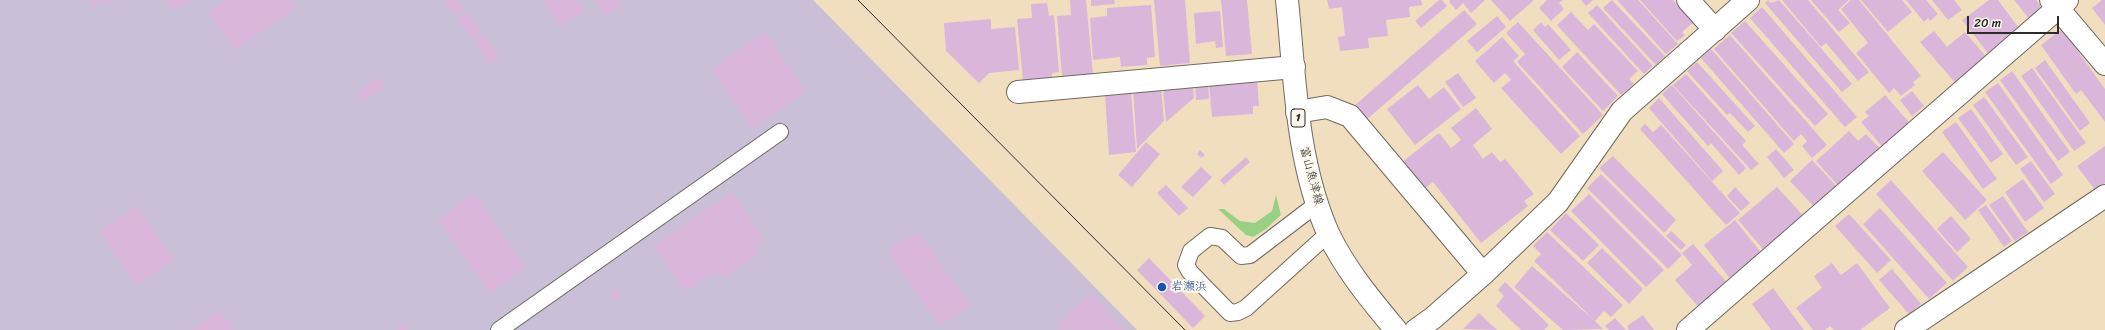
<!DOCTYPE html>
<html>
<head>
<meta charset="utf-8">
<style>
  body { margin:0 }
  #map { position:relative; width:2105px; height:330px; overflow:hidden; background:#f1debf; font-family:Sriracha,sans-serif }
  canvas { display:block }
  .scale { position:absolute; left:1967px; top:16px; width:92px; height:18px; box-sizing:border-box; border:2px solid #2b2b2b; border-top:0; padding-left:5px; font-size:12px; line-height:14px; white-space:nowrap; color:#2b2b2b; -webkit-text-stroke:3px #fbf7ec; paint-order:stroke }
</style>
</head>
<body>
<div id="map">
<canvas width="2105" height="330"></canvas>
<div class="scale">20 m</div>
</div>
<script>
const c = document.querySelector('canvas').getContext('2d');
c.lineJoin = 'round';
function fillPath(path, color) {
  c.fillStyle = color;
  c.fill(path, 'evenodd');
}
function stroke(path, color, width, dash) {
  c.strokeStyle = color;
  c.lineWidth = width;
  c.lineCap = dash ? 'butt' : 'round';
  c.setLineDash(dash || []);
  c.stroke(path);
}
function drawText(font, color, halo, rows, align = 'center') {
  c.font = font + ' Sriracha,"Klee One",sans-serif';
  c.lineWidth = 4;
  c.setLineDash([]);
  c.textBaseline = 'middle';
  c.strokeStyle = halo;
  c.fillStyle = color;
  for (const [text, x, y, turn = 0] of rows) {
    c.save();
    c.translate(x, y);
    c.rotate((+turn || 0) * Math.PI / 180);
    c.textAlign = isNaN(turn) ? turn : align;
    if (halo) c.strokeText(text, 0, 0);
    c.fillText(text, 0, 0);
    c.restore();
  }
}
fillPath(new Path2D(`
  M0,0H813L1137,330H0Z`), '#c9bfd7');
fillPath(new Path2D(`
  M1276,195L1281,215L1266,229L1253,237L1246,235L1218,209H1224L1240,221L1255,223L1272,211Z`), '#99d184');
fillPath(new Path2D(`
  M89,0H114L107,5L104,1L94,8Z
  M166,0H191L173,12Z
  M226,0H291L296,8L234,50L208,12Z
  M443,0H457L464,9L454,16Z
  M543,0H578L585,11L560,27Z
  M595,0H618L621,5L605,16Z
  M1070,0H1086L1093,74L1062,76L1057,16L1071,15Z
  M1091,0H1114L1115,4L1091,6Z
  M1154,0H1185L1190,63L1160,66Z
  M1221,0H1247L1252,54L1226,56Z
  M1327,0H1421L1422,5L1409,7L1410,17L1386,20L1388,36L1368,38L1369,48L1340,51L1338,37L1345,36L1342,7L1329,9Z
  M1439,0H1442L1447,6L1421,28L1415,21Z
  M1450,0H1485L1471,13L1463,3L1456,10L1449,1Z
  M1491,0H1534L1510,21Z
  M1547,0H1563L1559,3L1564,9L1551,21L1539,8Z
  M1581,0H1593L1586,6Z
  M1612,0L1665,56L1656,65L1603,8Z
  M1617,0H1638L1678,44L1666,54Z
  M1640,0H1673L1693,23L1682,32L1685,35L1677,41Z
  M1768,0L1771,3L1779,0L1852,84L1842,92L1765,3Z
  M1782,0H1808L1869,72L1858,81L1826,43L1821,47Z
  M1811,0H1849L1838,10L1850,23L1839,32Z
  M1851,0H1859L1921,76L1913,82L1915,85L1901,96L1894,88L1889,93L1856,53L1868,43L1841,9Z
  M1861,0H1902L1912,12L1888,32Z
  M1906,0H1926L1938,14L1930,21L1928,18L1924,22Z
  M1932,0H1954L1962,10L1948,20Z
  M1989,0H1998L2021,31L1991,57L1962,20Z
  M2014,0H2036L2041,6L2039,8L2043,13L2031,21Z
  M2102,0H2105V25L2092,8Z
  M1047,3L1049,16L1054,15L1059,72L1052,73V78L1023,80L1017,19L1032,18L1031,4Z
  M1151,5L1155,57L1147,58V65L1121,67L1120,57L1093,60L1090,18L1107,16V8Z
  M1597,5L1653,66L1644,74L1588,13Z
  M1762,7L1857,117L1845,127L1750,18Z
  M1464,10L1477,24L1365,121L1353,107Z
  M1220,11L1223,47L1216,48L1215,41L1196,44L1194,13Z
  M467,12L482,33L472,40L457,19Z
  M1571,12L1588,30L1594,24L1638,71L1629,79L1634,84L1621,95L1557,25Z
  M1497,16L1506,27L1477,52L1467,41Z
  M991,19V29L1015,27L1019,70L989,73L979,83L946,51L944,23Z
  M1745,21L1828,114L1815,126L1731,33Z
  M1518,22L1603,115L1583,134L1517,62L1525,54L1506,33Z
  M1541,22L1545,27L1548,24L1571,50L1559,60L1533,30Z
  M2062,29L2105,89V122L2081,90L2076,94L2041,45Z
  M1934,31L1947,47L1965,32L1989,60L1958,86L1920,42Z
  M765,32L806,92L752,129L711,69Z
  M484,35L499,58L490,64L475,42Z
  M1730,35L1827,145L1812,158L1802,146L1807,141L1801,134L1794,141L1714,49Z
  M1502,37L1519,56L1513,61L1580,136L1561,154L1501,88L1511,80L1505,73L1494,83L1475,61Z
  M1711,49L1794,144L1784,153L1701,58Z
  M1577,52L1618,96L1603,111L1562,67Z
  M2045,60L2090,123L2080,131L2035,68Z
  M1697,62L1755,126L1748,132L1730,113L1727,115L1687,71Z
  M2032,68L2086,143L2074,151L2021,76Z
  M2012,71L2070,152L2058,161L2000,80Z
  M1458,73L1476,98L1463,107L1445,82Z
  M1686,74L1746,141L1742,145L1759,164L1751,170L1673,85Z
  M379,77L385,86L362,101L356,92Z
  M1257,80L1259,106H1253V114L1212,117L1209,84Z
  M1998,83L2063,175L2051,184L1985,92Z
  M1208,84L1209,99L1196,100L1195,85Z
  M1418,85L1429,99L1444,87L1461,109L1415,145L1387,109Z
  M1672,85L1746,168L1739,175L1711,143L1708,146L1662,94Z
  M1193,86L1194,98L1166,122L1163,88Z
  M1161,88L1164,121L1137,149L1133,90Z
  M1912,91L1924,106L1912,116L1900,100Z
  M1131,92L1136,152L1109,155L1105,94Z
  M1885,95L1913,127L1886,151L1861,122L1869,116L1865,112Z
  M1984,97L2028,157L2016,165L1973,105Z
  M1659,98L1723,171L1712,181L1649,108Z
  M1476,108L1492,129L1473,145L1483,159L1492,152L1500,162L1505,159L1534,194L1524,201L1528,206L1481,243L1433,182L1423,190L1401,163L1439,133L1451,148L1461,140L1451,128Z
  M1971,109L2003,154L1991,163L1958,118Z
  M1956,122L1997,179L1983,189L1942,132Z
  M1645,124L1653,132L1661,125L1740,213L1726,225L1640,129Z
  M1849,131L1858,141L1866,134L1883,152L1841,189L1816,161Z
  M1146,142L1160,154L1132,187L1118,175Z
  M2105,146V183L2095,190L2077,166Z
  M1776,149L1794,170L1784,178L1767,157Z
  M1200,150L1205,155L1201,158L1197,154Z
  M1943,152L1987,200L1965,220L1922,171Z
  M1613,156L1676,220L1664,233L1599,168Z
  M1246,157L1250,162L1224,185L1220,180Z
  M1812,160L1840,190L1818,211L1790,181Z
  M2031,161L2055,194L2044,202L2020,169Z
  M1201,167L1212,177L1193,197L1181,187Z
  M1601,174L1682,255L1668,269L1587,188Z
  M2023,179L2044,208L2025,222L2005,192Z
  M1891,180L1968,267L1953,281L1876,194Z
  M1166,185L1188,208L1179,216L1157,193Z
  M1735,187L1750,203L1741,211L1727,196Z
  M1777,187L1809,222L1770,257L1738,220Z
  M732,192L764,240L755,246L759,253L724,277L720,271L710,278L708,276L685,291L653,246Z
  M474,194L526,268L490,293L438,220Z
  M1589,194L1664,270L1646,287L1571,211Z
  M2003,196L2028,232L2015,241L1989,205Z
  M1986,205L2012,241L2004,247L1978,210Z
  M137,206L174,260L136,285L99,231Z
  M1880,208L1947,283L1929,299L1863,224Z
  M1566,213L1599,245L1583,261L1550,230Z
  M1849,214L1891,260L1877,273L1835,226Z
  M1951,216L1971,239L1957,252L1937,229Z
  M1735,220L1763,255L1732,281L1704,245Z
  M918,231L970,306L939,326L887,251Z
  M1671,231L1686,245L1681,250L1666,236Z
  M1547,232L1623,305L1611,317L1604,311L1595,321L1534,261L1541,254L1533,246Z
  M1693,244L1730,286L1702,311L1675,280L1692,265L1682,253Z
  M1602,248L1643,289L1629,304L1587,263Z
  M1149,258L1205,316L1193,328L1137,270Z
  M1832,263L1841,275L1857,263L1890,308L1860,330H1834L1830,326L1825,330H1813L1796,308L1822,288L1814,276Z
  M1532,266L1595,321L1603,329L1563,330L1514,287Z
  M1892,269L1921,304L1909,314L1879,280Z
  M1505,282L1549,325L1544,330H1521L1496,306L1504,296L1498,290Z
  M1773,288L1804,330H1771L1752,304Z
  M616,289L621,296L613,301L609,294Z
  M1091,293L1124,330H1059L1056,326Z
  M220,310L234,330H191Z
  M1479,313L1497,330L1463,329Z
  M1643,315L1654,330H1629L1627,326Z
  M1615,318L1626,330H1609L1605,326Z
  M403,323L408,330H393Z`), '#dbb6db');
const service = new Path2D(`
  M1317,204L1250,255L1241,256L1222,238L1210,236L1191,251L1186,265L1190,272L1230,313L1238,312L1246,308L1329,233
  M499,330L780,132`);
const minor = new Path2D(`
  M1688,0L1715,30
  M2051,0L2105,64
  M1018,92L1294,67
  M1297,112L1327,107L1350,116L1483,274
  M1416,330L1433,318L1483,274L1558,202L1622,111L1748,0
  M1688,330L2067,0
  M1906,330L2105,196`);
const primary = new Path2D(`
  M1287,0C1295,78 1296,160 1328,233C1345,269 1371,300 1396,330`);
stroke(service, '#706a5f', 18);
stroke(minor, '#706a5f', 24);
stroke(primary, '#706a5f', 24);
stroke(service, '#fff', 16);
stroke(minor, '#fff', 22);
stroke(primary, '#fff', 22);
stroke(new Path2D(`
  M858,0L1185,330`), '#2b2b2b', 1);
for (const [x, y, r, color] of [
  [1162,287,5,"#1a4fb4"]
]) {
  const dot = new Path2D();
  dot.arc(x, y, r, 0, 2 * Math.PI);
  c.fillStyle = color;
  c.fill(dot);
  stroke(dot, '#fbf7ec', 1.5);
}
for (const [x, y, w] of [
  [1298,118,14]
]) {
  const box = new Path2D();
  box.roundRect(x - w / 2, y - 9, w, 18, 3);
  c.fillStyle = '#fbf7ec';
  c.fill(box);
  stroke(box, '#2b2b2b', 1);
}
drawText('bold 11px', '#2b2b2b', null, [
  ["1",1298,118]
]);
drawText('12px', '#2b2b2b', '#fbf7ec', [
  ["富山魚津線",1311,176,75]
]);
drawText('12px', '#164399', '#fbf7ec', [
  ["岩瀬浜",1171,287]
], 'left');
</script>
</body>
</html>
